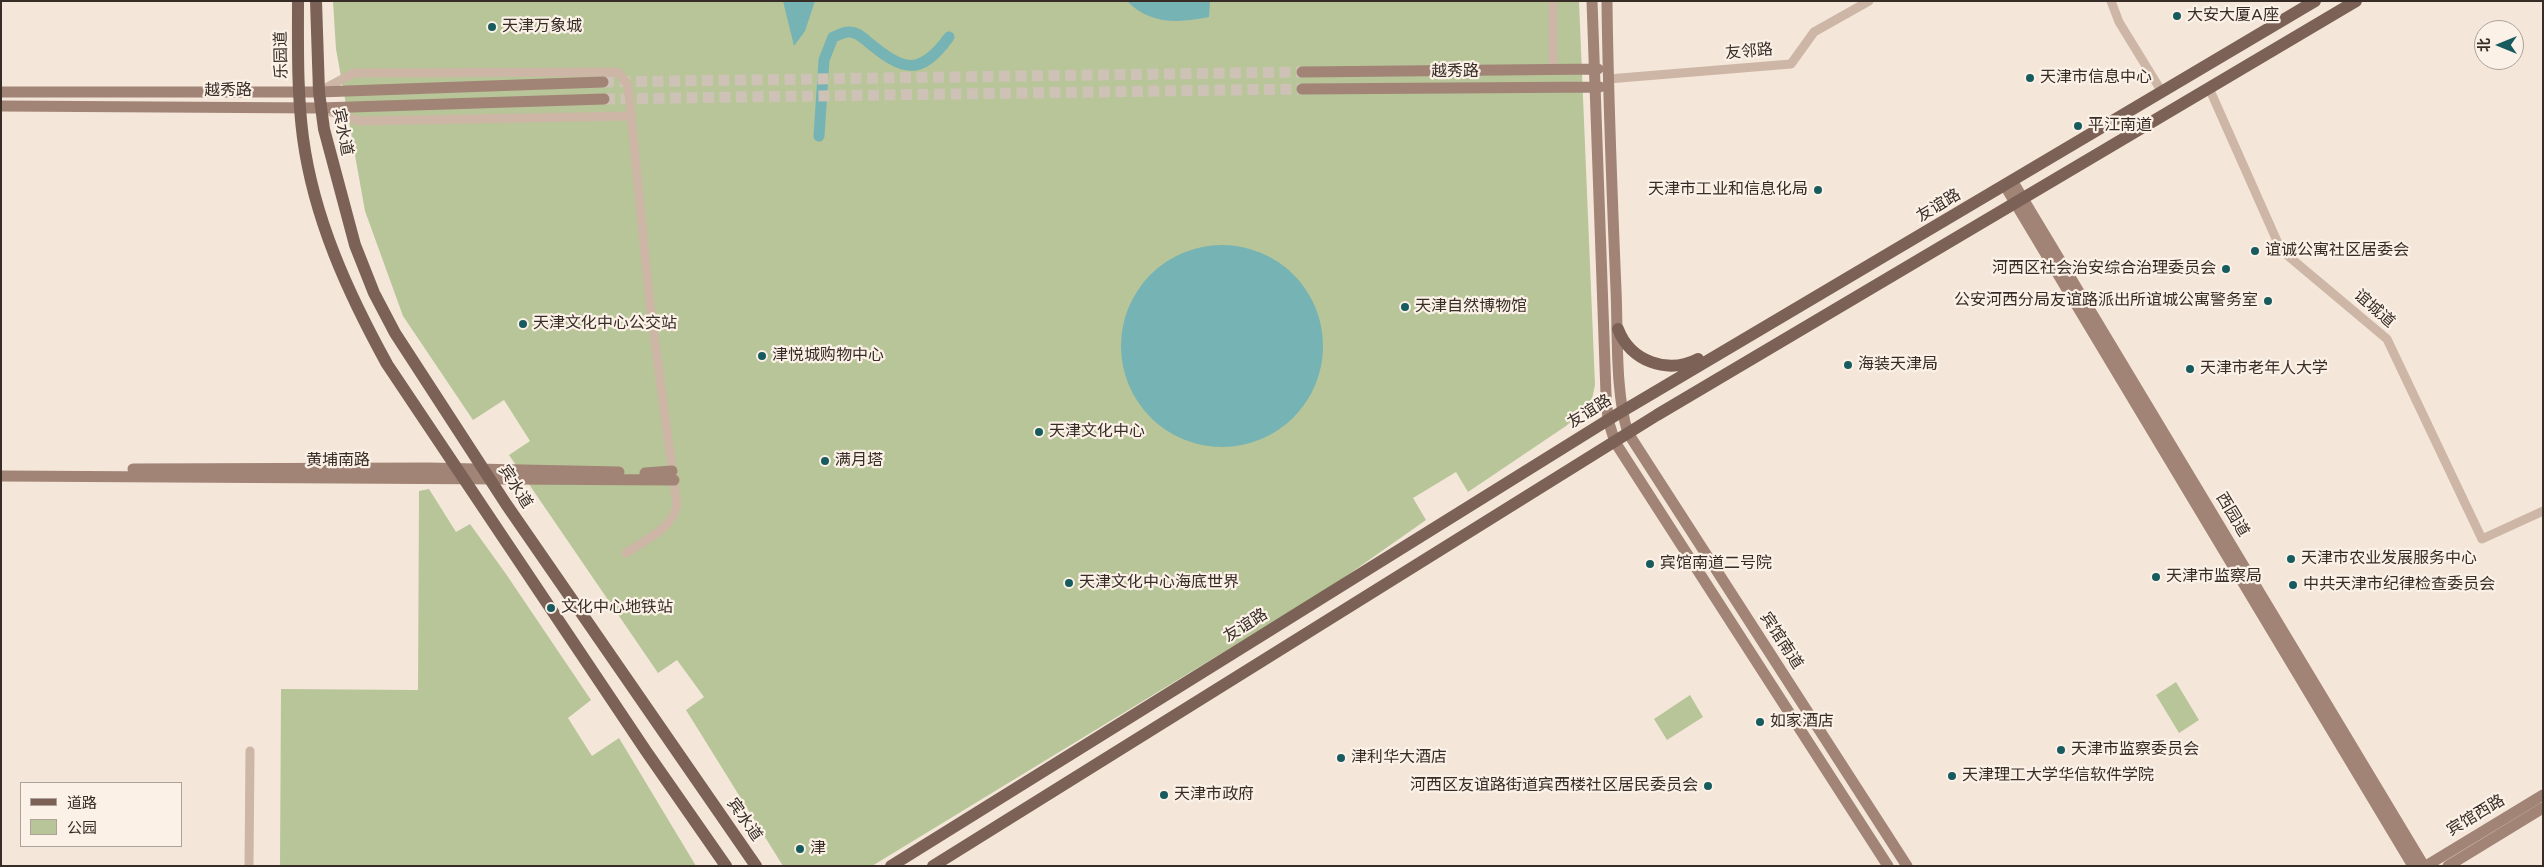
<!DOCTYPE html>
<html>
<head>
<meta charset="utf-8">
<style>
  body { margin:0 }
  #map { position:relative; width:2544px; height:867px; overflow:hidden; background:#f4e7da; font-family:"Varela Round","Noto Sans SC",sans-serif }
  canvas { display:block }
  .frame { position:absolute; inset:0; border:2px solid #382c27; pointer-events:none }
  .legend { position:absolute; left:20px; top:782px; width:162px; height:65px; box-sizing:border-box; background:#fbf1e7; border:1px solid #ada29a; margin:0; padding:6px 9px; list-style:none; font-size:15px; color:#382c27 }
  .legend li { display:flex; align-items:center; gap:10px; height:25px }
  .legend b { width:25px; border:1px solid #ada29a }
  .north { position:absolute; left:2474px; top:20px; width:50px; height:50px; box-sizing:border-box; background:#fbf1e7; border:1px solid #ada29a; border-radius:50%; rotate:270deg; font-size:14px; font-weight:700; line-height:20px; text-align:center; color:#382c27 }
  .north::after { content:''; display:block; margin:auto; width:18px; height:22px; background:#185b5e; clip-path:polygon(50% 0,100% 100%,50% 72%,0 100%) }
</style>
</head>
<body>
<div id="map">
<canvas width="2544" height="867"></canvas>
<div class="frame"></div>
<ul class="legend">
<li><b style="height:6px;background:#7c6256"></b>道路</li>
<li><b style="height:14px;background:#b7c598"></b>公园</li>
</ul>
<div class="north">北</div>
</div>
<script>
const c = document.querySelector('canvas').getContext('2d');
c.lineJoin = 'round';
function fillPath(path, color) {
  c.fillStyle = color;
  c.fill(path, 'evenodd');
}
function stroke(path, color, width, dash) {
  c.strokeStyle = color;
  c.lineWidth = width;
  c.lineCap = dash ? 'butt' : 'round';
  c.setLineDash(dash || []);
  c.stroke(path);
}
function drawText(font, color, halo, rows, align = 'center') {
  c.font = font + ' "Varela Round","Noto Sans SC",sans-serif';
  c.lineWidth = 4.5;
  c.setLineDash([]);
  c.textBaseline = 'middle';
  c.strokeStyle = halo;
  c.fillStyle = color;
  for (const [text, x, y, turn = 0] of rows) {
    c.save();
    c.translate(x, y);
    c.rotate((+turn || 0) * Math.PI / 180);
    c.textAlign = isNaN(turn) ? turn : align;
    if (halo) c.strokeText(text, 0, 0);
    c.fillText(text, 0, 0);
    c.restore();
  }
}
fillPath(new Path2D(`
  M333,1H1579L1595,385L1591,404L1566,426L1468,492L1456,472L1413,498L1426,520L1332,586L872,866H783L686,710L704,697L677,660L658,673L509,455L530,441L504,400L473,420L403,316L365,211L336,49Z
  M429,489L456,532L470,524L506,574L591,700L568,718L592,756L619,738L696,866H280L281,689L418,690L419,491Z
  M2176,682L2199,720L2179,733L2156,695Z
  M1690,695L1703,717L1667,740L1654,719Z`), '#b7c598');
fillPath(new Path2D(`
  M783,1H815L805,31L794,46Z
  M1127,1H1210L1209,17C1179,23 1150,25 1127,1Z
  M1121 346a101 101 0 1 1 202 0a101 101 0 1 1-202 0Z`), '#76b3b4');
stroke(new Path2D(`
  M819,136L824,60L833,37C837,36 843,32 848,32C856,31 862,37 868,42C903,71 920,77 949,37`), '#76b3b4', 11);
stroke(new Path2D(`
  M603,82L1302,72
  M604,99L1302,89`), '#cec2b6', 11, [11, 5.5]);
stroke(new Path2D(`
  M1553,1V69
  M2111,1L2119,22L2162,92
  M1608,79L1791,64L1814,32L1869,1
  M2209,88L2281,250L2387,339L2482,539L2543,511
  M320,91L354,73L618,72L628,85L650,305L677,505C671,530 646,539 626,553
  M325,110L359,121L631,116
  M249,866L250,751`), '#cdb6a5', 9);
stroke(new Path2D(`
  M1592,1L1606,394L1608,420L1615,442L1888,866
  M1607,1C1608,97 1612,194 1616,290C1618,333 1615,393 1628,433L1907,866
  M1302,72L1598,69
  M1302,89L1600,87
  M1,92H319L603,82
  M1,106L320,108L604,99
  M2013,182L2424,866
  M2005,186L2413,866
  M133,469L428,468L619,472
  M645,473L672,471
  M1,476L674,480
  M2426,866L2543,795
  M2448,866L2543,808`), '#a18476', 11);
stroke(new Path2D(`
  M298,1C298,47 297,92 303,138C314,219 348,293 387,364L646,751L726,866
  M316,1L319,92L324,129L355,245L374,293L395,333L506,504L756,866
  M1618,329C1630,361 1668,375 1698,359
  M891,866L1616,415L2315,1
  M933,866L1657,415L2356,1`), '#7c6256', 12);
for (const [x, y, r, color] of [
  [2177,16,5,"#185b5e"],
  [492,27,5,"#185b5e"],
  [2030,78,5,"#185b5e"],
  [2078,126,5,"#185b5e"],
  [1818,190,5,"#185b5e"],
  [2255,251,5,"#185b5e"],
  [2226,269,5,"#185b5e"],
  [2268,301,5,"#185b5e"],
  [1405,307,5,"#185b5e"],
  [523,324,5,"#185b5e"],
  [762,356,5,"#185b5e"],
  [1848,365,5,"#185b5e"],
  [2190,369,5,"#185b5e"],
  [1039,432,5,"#185b5e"],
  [825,461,5,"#185b5e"],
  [2291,559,5,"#185b5e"],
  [1650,564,5,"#185b5e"],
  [2156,577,5,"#185b5e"],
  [1069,583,5,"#185b5e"],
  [2293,585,5,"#185b5e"],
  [551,608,5,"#185b5e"],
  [1760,722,5,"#185b5e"],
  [2061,750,5,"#185b5e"],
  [1341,758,5,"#185b5e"],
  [1952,776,5,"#185b5e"],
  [1708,786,5,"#185b5e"],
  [1164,795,5,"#185b5e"],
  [800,849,5,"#185b5e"]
]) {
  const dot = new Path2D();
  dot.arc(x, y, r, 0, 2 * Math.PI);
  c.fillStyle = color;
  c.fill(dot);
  stroke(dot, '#fbf1e7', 2);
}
drawText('16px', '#382c27', '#fbf1e7', [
  ["大安大厦A座",2187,16],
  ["天津万象城",502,27],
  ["天津市信息中心",2040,78],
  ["平江南道",2088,126],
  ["天津市工业和信息化局",1808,190,"right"],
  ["谊诚公寓社区居委会",2265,251],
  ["河西区社会治安综合治理委员会",2216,269,"right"],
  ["公安河西分局友谊路派出所谊城公寓警务室",2258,301,"right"],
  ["天津自然博物馆",1415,307],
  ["天津文化中心公交站",533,324],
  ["津悦城购物中心",772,356],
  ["海装天津局",1858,365],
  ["天津市老年人大学",2200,369],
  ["天津文化中心",1049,432],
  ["满月塔",835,461],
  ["天津市农业发展服务中心",2301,559],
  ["宾馆南道二号院",1660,564],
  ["天津市监察局",2166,577],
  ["天津文化中心海底世界",1079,583],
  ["中共天津市纪律检查委员会",2303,585],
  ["文化中心地铁站",561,608],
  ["如家酒店",1770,722],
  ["天津市监察委员会",2071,750],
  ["津利华大酒店",1351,758],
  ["天津理工大学华信软件学院",1962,776],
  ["河西区友谊路街道宾西楼社区居民委员会",1698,786,"right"],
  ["天津市政府",1174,795],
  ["津",810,849]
], 'left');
drawText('16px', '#382c27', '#fbf1e7', [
  ["友邻路",1749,52,-5],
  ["乐园道",282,55,-91],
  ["越秀路",1455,72],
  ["越秀路",228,91],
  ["宾水道",342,132,79],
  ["友谊路",1939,206,-31],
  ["谊城道",2374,309,41],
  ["友谊路",1590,412,-32],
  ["黄埔南路",338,461],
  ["宾水道",515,487,57],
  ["西园道",2232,515,59],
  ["友谊路",1246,626,-32],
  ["宾馆南道",1781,641,57],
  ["宾馆西路",2476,816,-31],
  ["宾水道",744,820,55]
]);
</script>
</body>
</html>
